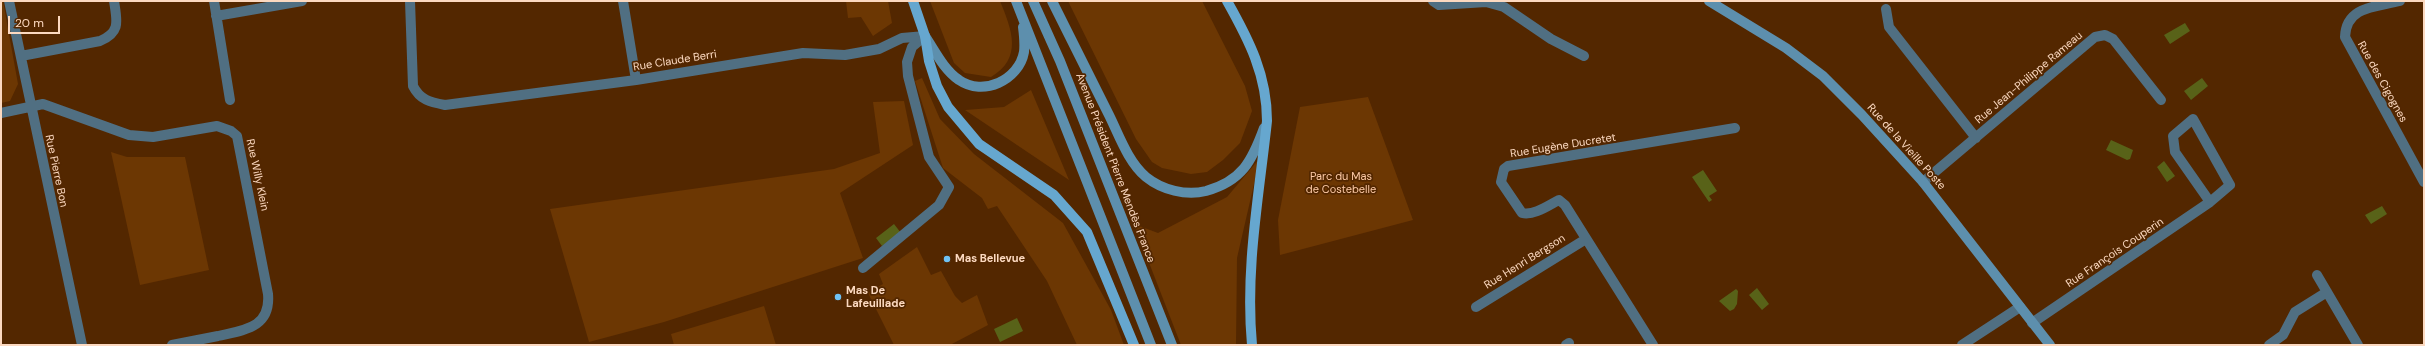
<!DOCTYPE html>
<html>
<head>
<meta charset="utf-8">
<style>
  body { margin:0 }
  #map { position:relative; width:2425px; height:346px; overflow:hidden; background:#532700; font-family:"DM Sans",sans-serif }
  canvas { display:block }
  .frame { position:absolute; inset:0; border:2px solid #fcd9c0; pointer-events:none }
  .scale { position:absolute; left:8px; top:16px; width:52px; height:18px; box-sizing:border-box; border:2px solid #fcd9c0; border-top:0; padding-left:5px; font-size:12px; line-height:14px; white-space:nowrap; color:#fcd9c0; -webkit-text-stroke:3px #532700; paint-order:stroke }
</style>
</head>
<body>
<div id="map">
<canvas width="2425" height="346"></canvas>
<div class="frame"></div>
<div class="scale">20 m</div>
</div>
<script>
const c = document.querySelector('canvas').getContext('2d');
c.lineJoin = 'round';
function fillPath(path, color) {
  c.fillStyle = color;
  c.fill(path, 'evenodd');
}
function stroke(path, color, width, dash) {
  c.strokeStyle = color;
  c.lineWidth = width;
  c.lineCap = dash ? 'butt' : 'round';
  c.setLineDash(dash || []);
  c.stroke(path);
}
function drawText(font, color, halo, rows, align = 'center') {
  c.font = font + ' "DM Sans",sans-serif';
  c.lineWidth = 3.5;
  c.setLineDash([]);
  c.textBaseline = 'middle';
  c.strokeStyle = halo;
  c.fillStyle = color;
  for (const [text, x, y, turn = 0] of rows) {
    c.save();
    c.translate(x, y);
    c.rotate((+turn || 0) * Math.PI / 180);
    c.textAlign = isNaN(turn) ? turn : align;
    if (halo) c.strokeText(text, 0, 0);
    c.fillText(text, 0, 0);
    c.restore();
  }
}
fillPath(new Path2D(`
  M1,1H3L18,84L10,101L1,103Z
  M846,1H888L892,23L873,36L861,17L848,18Z
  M930,1H1000C1012,30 1023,58 991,77L965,73L954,63Z
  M1068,1H1202L1245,86L1252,111L1240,143L1223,160L1207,172L1191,174L1162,168L1152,162L1136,139Z
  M922,78L940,119L974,154L1063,223L1111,310L1124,345H1077L1047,281L997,206L988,209L982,198L943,168L915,81Z
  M1031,90L1069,180L965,110L1004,107Z
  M1368,97L1413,220L1280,255L1278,220L1300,107Z
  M904,101L913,145L840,193L863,258L664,322L589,342L550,209L834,169L880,153L873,102Z
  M111,152L127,157H185L209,270L140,285Z
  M1260,158L1237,258L1236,345H1181L1134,224L1158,233L1227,197Z
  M917,247L931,275L941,271L955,296L962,303L977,295L988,325L950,345H894L868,293L883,284L879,274Z
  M764,306L776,345H674L671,334Z`), '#6c3703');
fillPath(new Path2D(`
  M2185,23L2190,31L2170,44L2164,35Z
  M2202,78L2208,86L2191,100L2184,91Z
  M2111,140L2133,150L2130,159L2127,160L2106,150Z
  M2164,161L2175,176L2167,182L2157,167Z
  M1703,170L1717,191L1709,196L1712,200L1709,202L1692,177Z
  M2382,206L2387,214L2371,224L2365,215Z
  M894,224L901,233L882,246L876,238Z
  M1757,288L1769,304L1762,310L1749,295Z
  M1736,289L1738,291L1737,304L1734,309L1730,311L1719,301Z
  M1017,318L1023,331L1000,342L994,329Z`), '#586218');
stroke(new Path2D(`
  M9,1L82,345
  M214,1L230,100
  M410,1L413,86C420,100 430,102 445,105L636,80L803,53L845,55L879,49L902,38L925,36
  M623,1L636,80
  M1433,1L1439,5L1486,2L1504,7L1551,39L1584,56
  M2400,1C2376,7 2346,6 2345,37L2424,182
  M1886,9L1889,27L1976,138
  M216,16L302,1
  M21,56L100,41C121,32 117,21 114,1
  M1,113L43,104L129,135L153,137L217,126L231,131L237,136L268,294C271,328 244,330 218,336C203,339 187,342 172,345
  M1923,182L2095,37L2105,35L2113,39L2161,100
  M863,268L939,205L949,187L929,157L908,76L907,62L912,47L925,36
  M2317,275L2358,345
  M1476,307L1586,239
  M2032,323L2210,202L2230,185L2193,119L2173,136L2175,152L2210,202
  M1566,345L1569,343
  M1653,345L1565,205L1559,200C1549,205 1534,216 1522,213L1501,182L1504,169L1508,166L1735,128
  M1962,345L2020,307
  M2269,345L2283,335L2295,312L2327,292`), '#506f82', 10);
stroke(new Path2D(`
  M1016,1L1151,345
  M1033,1L1060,61L1172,345
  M1052,1C1071,39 1090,77 1109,115C1119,135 1128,162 1146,177C1162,190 1186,196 1206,191C1242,181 1252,161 1264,128
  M1709,1L1786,48L1823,76L1862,115L1923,182L2050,345
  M925,36C935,51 944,70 959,80C983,97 1019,80 1024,52C1025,44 1024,35 1023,27`), '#5d8fad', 10);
stroke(new Path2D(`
  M913,1L925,36L929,61L937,86L948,107L979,144L1054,195L1087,232L1134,345
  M1227,1C1249,40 1267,75 1267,121C1259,196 1245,269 1252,345`), '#66a7cf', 10);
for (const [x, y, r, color] of [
  [947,259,4,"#6fc2f4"],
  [838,297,4,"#6fc2f4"]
]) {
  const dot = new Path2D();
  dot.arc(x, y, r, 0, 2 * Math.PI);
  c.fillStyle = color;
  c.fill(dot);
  stroke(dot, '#532700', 1.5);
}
drawText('11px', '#fcd9c0', '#532700', [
  ["Rue Claude Berri",675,61,-9],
  ["Rue Jean-Philippe Rameau",2029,78,-40],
  ["Rue des Cigognes",2382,82,61],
  ["Rue Eugène Ducretet",1563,146,-9],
  ["Rue de la Vieille Poste",1906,147,48],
  ["Avenue Président Pierre Mendès France",1115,168,69],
  ["Rue Pierre Bon",56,171,78],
  ["Rue Willy Klein",257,175,78],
  ["Rue François Couperin",2115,253,-34],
  ["Rue Henri Bergson",1525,262,-32]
]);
drawText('11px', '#fdcaa6', '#532700', [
  ["Parc du Mas",1341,177],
  ["de Costebelle",1341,190]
]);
drawText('bold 11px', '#fcd9c0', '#532700', [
  ["Mas Bellevue",955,259],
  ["Mas De",846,291],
  ["Lafeuillade",846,304]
], 'left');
</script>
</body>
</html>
